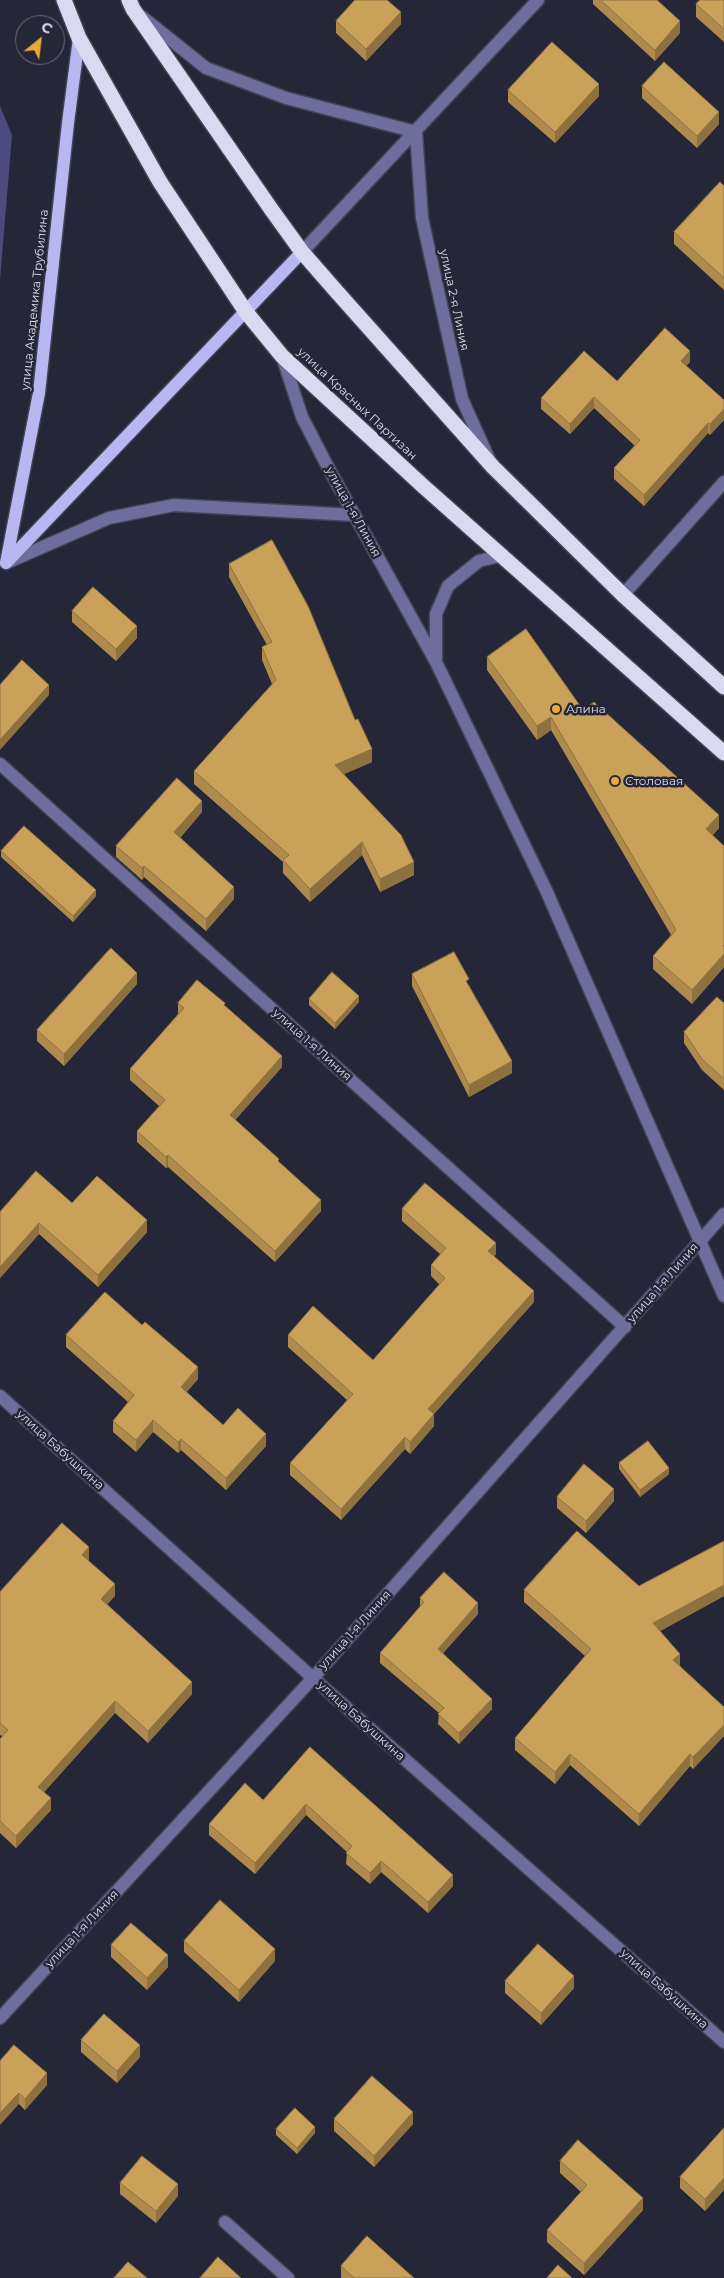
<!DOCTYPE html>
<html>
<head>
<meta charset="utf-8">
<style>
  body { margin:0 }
  #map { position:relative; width:724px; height:2278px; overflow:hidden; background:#262639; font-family:Montserrat,sans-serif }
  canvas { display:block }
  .north { position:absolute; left:15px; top:15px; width:50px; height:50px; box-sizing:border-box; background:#262639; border:1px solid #6f7080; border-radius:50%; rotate:29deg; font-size:14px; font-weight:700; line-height:20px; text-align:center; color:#dddeeb }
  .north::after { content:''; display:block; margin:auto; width:18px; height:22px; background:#e7ac37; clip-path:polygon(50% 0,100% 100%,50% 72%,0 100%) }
</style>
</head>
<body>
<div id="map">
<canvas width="724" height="2278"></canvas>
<div class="north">С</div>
</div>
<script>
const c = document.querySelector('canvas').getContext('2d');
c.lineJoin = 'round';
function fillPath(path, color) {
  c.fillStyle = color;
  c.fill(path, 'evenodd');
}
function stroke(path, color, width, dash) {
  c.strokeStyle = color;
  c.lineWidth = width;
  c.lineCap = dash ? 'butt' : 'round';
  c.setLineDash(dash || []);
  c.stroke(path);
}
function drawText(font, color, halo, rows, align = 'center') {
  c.font = font + ' Montserrat,sans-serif';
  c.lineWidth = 5;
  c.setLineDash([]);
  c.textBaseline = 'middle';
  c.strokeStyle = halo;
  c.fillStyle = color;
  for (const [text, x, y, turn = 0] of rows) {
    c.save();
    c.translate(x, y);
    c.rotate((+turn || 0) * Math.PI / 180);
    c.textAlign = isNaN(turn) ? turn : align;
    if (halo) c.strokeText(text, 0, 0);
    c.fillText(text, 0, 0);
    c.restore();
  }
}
fillPath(new Path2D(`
  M0,106L12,135L0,280Z`), '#4d4a7e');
const minor = new Path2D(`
  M141,16L206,68L286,98L416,132
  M416,132L422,218L462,399L489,459
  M302,252L538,0
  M282,356L302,417L330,471L436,662L546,890L724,1296
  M6,563L109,518L174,505L354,515
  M623,595L724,482
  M436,660V614L448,586L479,561L503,555
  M0,764L625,1327
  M0,1396L313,1678L724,2042
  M0,2018L313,1678L724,1214
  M225,2222L288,2278`);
const major = new Path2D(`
  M6,563L39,393L68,123L79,38
  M6,563L302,252`);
const highway = new Path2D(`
  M64,0L79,38L160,182L246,312L282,356L423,486L724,753
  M129,0L133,9L271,209L302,252L337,292L493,467L623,595L724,687`);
stroke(minor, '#434355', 15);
stroke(major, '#434355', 15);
stroke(highway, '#434355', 18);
stroke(minor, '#6e6d9c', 12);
stroke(major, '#b8b7f2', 12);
stroke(highway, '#d9d9f1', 15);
fillPath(new Path2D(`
  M593,0H657L680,33L655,61L593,4Z
  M724,0V42L696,17V4Z
  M336,21L401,24L366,61L336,33Z
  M642,86L719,124L697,148L642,98Z
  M508,90L599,96L555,143L508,102Z
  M724,186V290L674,244V232Z
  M690,362L686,366L724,400V420L710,435L708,433L644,506L614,479V468L635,446L594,408L570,434L541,409V398L617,381Z
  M229,564L372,762L344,774L414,875L380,892L362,855L310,902L283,873V862L194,784V771L272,684L262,660V647L267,645L229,577Z
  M72,611L137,638L116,661L72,622Z
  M487,657L583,710L719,828L712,836L724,846V967L692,1004L653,969V956L671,935L551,730L537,740L487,670Z
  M202,812L180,838L234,899L206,931L144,877L142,880L116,857V846Z
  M1,851L96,896L73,922L1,857Z
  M412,974L469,985L512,1073L469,1097L412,986Z
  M137,984L64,1066L37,1041V1030Z
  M309,999L359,1002L335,1029L309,1005Z
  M178,1003L225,1006L282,1067L235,1120L279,1162L321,1211L275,1262L168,1167L166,1168L137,1142V1131L159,1106L130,1080V1069L178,1014Z
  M724,1003V1090L702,1070L684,1043V1032Z
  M72,1203L147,1232L98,1287L39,1234L0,1278V1212Z
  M402,1209L496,1254L494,1256L534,1302L434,1414V1426L410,1454L405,1449L341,1520L290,1475V1463L347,1400L288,1347V1335L373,1360L440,1285L431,1276V1265L440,1254L402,1221Z
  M66,1335L198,1379L186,1392L223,1425L266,1446L226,1490L181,1450L178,1453L153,1432L136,1452L113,1432V1421L128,1402L66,1347Z
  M619,1463L669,1474L640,1497L619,1469Z
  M557,1497L614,1501L586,1533L557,1508Z
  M724,1541V1596L660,1631L680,1666L724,1707V1736L693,1769L690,1766L639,1826L570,1765L555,1784L515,1750V1738L585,1656L524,1602V1590L639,1586Z
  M89,1559L88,1560L115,1596L107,1604L192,1694L148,1743L115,1713L44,1792L51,1810L16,1848L0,1833V1739L2,1736L0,1735V1592Z
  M420,1598L478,1614L443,1653L492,1709L459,1744L438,1724L439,1713L380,1663V1653L420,1607Z
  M310,1747L453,1886L428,1913L381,1872L370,1884L346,1864L347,1852L306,1815L255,1874L209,1835V1824L263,1800Z
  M184,1941L275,1961L239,2002L184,1952Z
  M111,1945L168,1967L147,1990L111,1957Z
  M505,1981L574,1988L541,2025L505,1993Z
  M81,2040L140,2057L117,2083L81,2052Z
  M0,2061L47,2085L25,2110L19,2104Z
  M334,2119L413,2124L374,2167L334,2131Z
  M724,2128V2190L705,2211L680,2188V2177Z
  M276,2129L315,2133L297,2154L276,2135Z
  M560,2161L643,2210L584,2275L547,2242V2230L581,2192L560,2173Z
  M120,2183L178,2196L156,2223L120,2194Z
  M341,2266L414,2278H341Z`), '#ae8a4d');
fillPath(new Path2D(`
  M401,12V24L366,61V49Z
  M680,21V33L655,61V50Z
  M599,84V96L555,143V132Z
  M719,112V124L697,148V136Z
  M690,351V362L681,372V361Z
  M594,397V408L570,434V424Z
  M724,409V420L710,435V424Z
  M708,423V433L644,506V495Z
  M137,626V638L116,661V649Z
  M49,685V695L0,750V740Z
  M551,717V730L537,740V726Z
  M372,749V762L335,778V765Z
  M202,801V812L174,844V832Z
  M719,815V828L706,843V829Z
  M362,842V855L310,902V889Z
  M414,862V875L380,892V879Z
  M144,866V877L142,880V868Z
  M234,887V899L206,931V919Z
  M96,890V896L73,922V916Z
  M724,945V967L692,1004V990Z
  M137,973V984L64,1066V1054Z
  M359,996V1002L335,1029V1023Z
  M282,1056V1067L230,1126V1115Z
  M512,1061V1073L469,1097V1085Z
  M168,1155V1167L166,1168V1157Z
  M321,1200V1211L275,1262V1251Z
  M147,1220V1232L98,1287V1275Z
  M39,1223V1234L0,1278V1267Z
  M496,1243V1254L488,1263V1251Z
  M534,1291V1302L428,1420V1409Z
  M198,1367V1379L181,1399V1387Z
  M434,1414V1426L410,1454V1442Z
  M153,1420V1432L136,1452V1440Z
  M266,1434V1446L226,1490V1478Z
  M405,1437V1449L341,1520V1509Z
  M181,1439V1450L178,1453V1442Z
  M669,1468V1474L640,1497V1490Z
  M614,1489V1501L586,1533V1521Z
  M89,1547V1559L82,1567V1555Z
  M115,1584V1596L101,1611V1599Z
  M724,1585V1596L653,1635V1623Z
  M478,1603V1614L438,1659V1649Z
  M680,1654V1666L673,1660Z
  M192,1682V1694L148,1743V1731Z
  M492,1699V1709L459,1744V1733Z
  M115,1701V1713L38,1799V1787Z
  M724,1725V1736L693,1769V1757Z
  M570,1754V1765L555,1784V1772Z
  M690,1754V1766L639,1826V1814Z
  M51,1798V1810L16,1848V1836Z
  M306,1804V1815L255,1874V1863Z
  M381,1861V1872L370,1884V1873Z
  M453,1875V1886L428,1913V1902Z
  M275,1949V1961L239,2002V1990Z
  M168,1955V1967L147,1990V1978Z
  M574,1976V1988L541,2025V2013Z
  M140,2045V2057L117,2083V2071Z
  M47,2073V2085L25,2110V2099Z
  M19,2093V2104L0,2125V2113Z
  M413,2112V2124L374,2167V2156Z
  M315,2127V2133L297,2154V2148Z
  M724,2178V2190L705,2211V2199Z
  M178,2184V2196L156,2223V2211Z
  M643,2198V2210L584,2275V2263Z`), '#8d713e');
const building = new Path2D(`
  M355,0H387L401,12L366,49L336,21Z
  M601,0H657L680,21L655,50Z
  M700,0H724V29L696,4Z
  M552,42L599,84L555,132L508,90Z
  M664,62L719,112L697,136L642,86Z
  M720,182L724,186V278L674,232Z
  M665,328L690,351L681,361L724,400V409L710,424L708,423L644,495L614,468L640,440L594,397L570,424L541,398L584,351L617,381Z
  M272,540L308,606L355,720L358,719L372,749L335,765L401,835L414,862L380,879L362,842L310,889L283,860L289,855L194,771L276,680L262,647L272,642L229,564Z
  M93,587L137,626L116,649L72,611Z
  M526,629L583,710L594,702L719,815L706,829L724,846V945L723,946L724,947V954L692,990L653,956L676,930L551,717L537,726L487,657Z
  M22,660L49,685L0,740V685Z
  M177,778L202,801L174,832L234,887L206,919L144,866L142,868L116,846Z
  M24,826L96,890L73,916L1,851Z
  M111,948L137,973L64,1054L37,1030Z
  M454,952L469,979L466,981L512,1061L469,1085L412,974Z
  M332,972L359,996L335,1023L309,999Z
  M197,980L225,1003L224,1005L282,1056L230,1115L279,1159L278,1161L321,1200L275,1251L168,1155L166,1157L137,1131L165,1100L130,1069L184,1008L178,1003Z
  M717,997L724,1003V1079L702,1059L684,1032Z
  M36,1171L72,1203L97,1176L147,1220L98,1275L39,1223L0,1267V1212Z
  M425,1183L496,1243L488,1251L534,1291L428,1409L434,1414L410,1442L405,1437L341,1509L290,1463L353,1394L288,1335L313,1306L373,1360L445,1278L431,1265L446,1248L402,1209Z
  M105,1292L142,1325L145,1322L198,1367L181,1387L223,1425L238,1408L266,1434L226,1478L181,1439L178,1442L153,1420L136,1440L113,1421L134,1395L66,1335Z
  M648,1441L669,1468L640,1490L619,1463Z
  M584,1464L614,1489L586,1521L557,1497Z
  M62,1523L89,1547L82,1555L115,1584L101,1599L192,1682L148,1731L115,1701L38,1787L51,1798L16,1836L0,1821V1739L8,1730L0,1723V1592Z
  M577,1531L639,1586L724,1541V1585L653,1623L680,1654L673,1660L724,1707V1725L693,1757L690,1754L639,1814L570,1754L555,1772L515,1738L591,1649L524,1590Z
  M444,1572L478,1603L438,1649L492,1699L459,1733L438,1714L444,1708L380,1653L424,1602L420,1598Z
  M310,1747L453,1875L428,1902L381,1861L370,1873L346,1853L352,1846L306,1804L255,1863L209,1824L245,1783L263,1800Z
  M220,1900L275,1949L239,1990L184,1941Z
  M131,1923L168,1955L147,1978L111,1945Z
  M538,1944L574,1976L541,2013L505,1981Z
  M104,2014L140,2045L117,2071L81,2040Z
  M14,2045L47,2073L25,2099L19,2093L0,2113V2061Z
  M372,2076L413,2112L374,2156L334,2119Z
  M295,2108L315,2127L297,2148L276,2129Z
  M724,2128V2178L705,2199L680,2177Z
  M578,2140L643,2198L584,2263L547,2230L587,2185L560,2161Z
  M142,2156L178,2184L156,2211L120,2183Z
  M367,2236L414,2278H354L341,2266Z
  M218,2257L241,2278H200Z
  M128,2262L147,2278H114Z
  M558,2265L572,2278H547Z`);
fillPath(building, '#caa159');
stroke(building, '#8d713e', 1);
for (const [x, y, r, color] of [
  [556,709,5,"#e7ac37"],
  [615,781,5,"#e7ac37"]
]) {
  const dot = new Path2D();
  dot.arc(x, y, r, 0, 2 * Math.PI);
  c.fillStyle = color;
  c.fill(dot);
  stroke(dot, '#262639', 2);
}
drawText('12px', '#dddeeb', '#262639', [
  ["улица Академика Трубилина",35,300,-84],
  ["улица 2-я Линия",454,300,78],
  ["улица Красных Партизан",357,404,43],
  ["улица 1-я Линия",353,512,61],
  ["улица 1-я Линия",312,1045,42],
  ["улица 1-я Линия",663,1283,-49],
  ["улица Бабушкина",60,1450,42],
  ["улица 1-я Линия",355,1630,-48],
  ["улица Бабушкина",361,1721,42],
  ["улица 1-я Линия",82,1929,-47],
  ["улица Бабушкина",664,1989,42]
]);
drawText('12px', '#dddeeb', '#262639', [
  ["Алина",566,709],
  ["Столовая",625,781]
], 'left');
</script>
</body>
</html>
